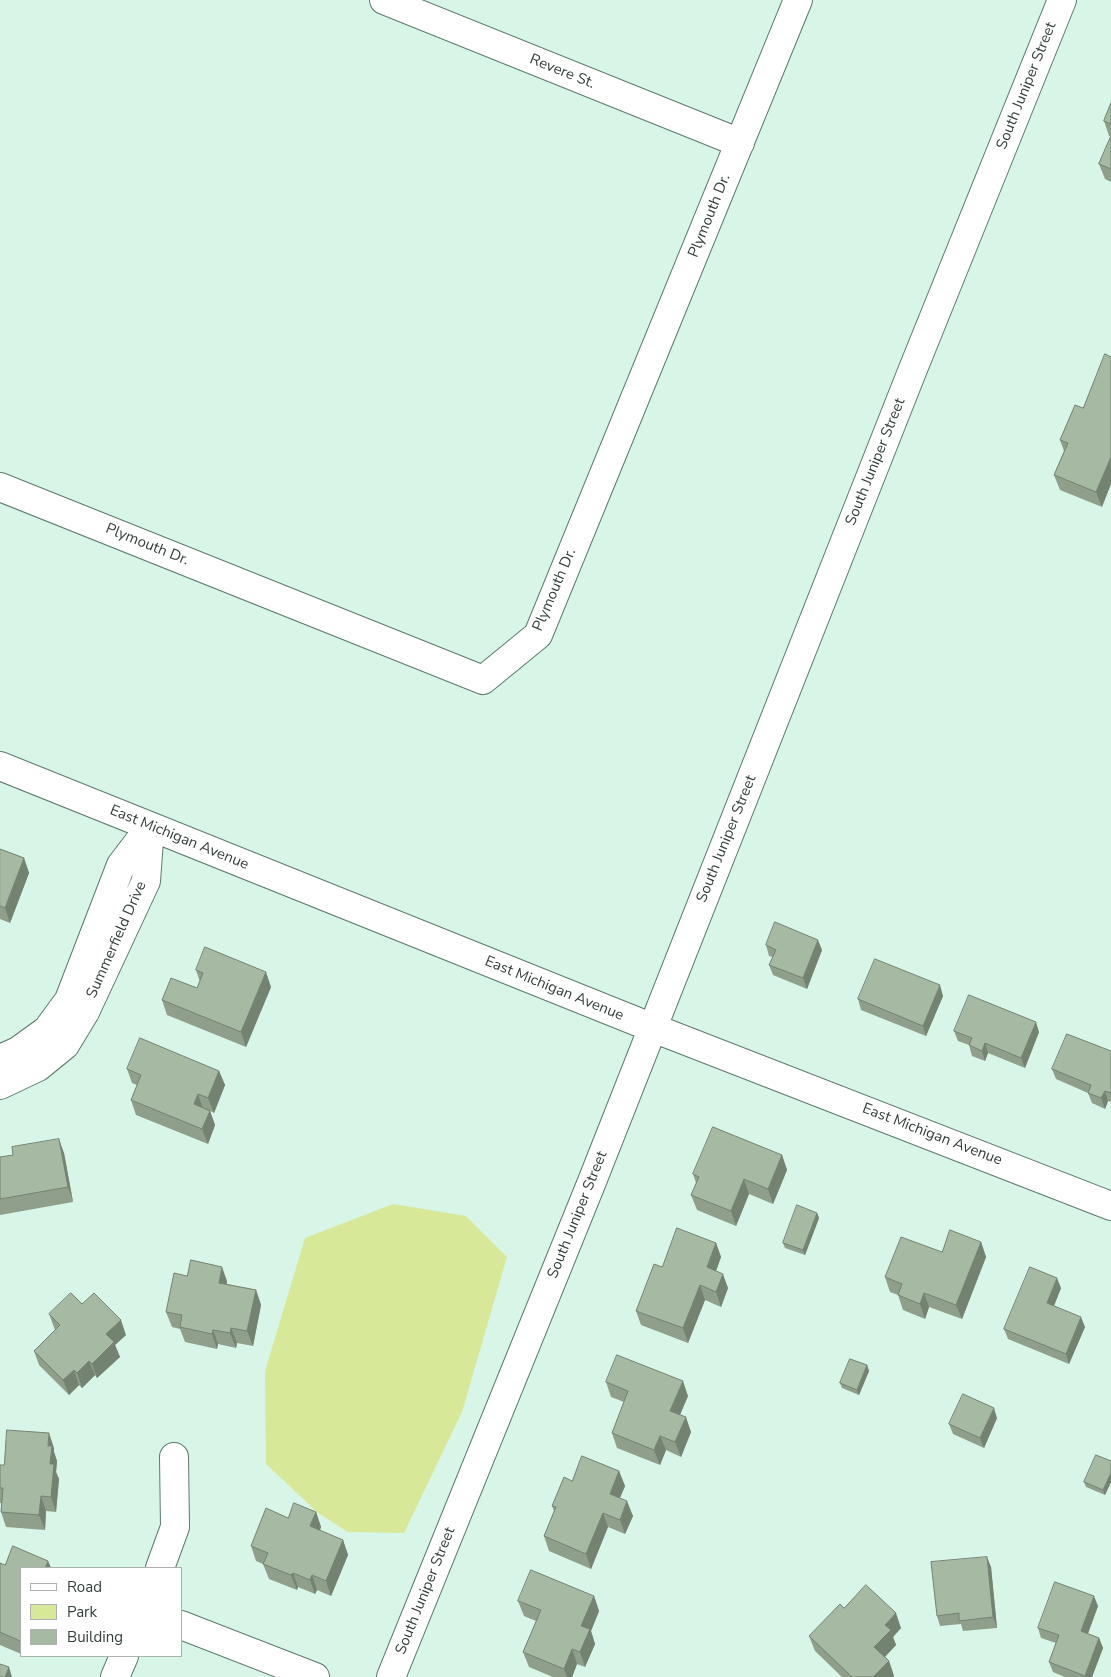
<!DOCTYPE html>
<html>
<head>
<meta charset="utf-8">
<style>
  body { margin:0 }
  #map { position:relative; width:1111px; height:1677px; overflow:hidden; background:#d8f6e8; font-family:"Nunito Sans",sans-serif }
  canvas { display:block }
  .legend { position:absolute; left:20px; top:1567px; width:162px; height:90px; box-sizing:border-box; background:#fff; border:1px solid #adb2b0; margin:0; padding:6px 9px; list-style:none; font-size:15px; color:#333f39 }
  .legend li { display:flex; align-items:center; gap:10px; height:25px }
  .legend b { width:25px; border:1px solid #adb2b0 }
</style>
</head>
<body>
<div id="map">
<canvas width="1111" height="1677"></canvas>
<ul class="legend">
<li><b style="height:6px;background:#fff"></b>Road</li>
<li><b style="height:14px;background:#d7e898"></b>Park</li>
<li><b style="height:14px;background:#a6b9a3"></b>Building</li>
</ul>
</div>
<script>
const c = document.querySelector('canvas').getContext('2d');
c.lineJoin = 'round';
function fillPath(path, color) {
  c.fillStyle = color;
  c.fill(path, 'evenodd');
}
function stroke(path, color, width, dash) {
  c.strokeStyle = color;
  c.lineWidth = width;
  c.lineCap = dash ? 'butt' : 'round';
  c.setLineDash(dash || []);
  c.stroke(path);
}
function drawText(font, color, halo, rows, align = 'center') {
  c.font = font + ' "Nunito Sans",sans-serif';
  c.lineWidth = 4.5;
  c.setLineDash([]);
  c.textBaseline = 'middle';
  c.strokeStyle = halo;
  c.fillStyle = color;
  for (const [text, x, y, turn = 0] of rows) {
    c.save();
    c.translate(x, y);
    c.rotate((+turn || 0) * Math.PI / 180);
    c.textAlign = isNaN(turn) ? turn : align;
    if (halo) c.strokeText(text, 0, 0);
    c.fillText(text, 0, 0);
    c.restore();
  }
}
fillPath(new Path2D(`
  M393,1204L466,1216L507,1257L462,1412L404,1533L348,1532L318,1513L266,1464L265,1371L305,1238Z`), '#d7e898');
const minor = new Path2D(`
  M384,0L740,143
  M0,487L483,680L538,635L798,0
  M0,766L653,1028L1111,1206
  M0,1059L18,1051L47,1030L69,1000L121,865L150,827
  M0,1085L38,1067L65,1045L85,1012L146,881L150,827
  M160,1568L175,1527L174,1457
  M181,1625L315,1677
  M115,1677L124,1656
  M391,1677L591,1184L911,374L1062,0`);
stroke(minor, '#5d796c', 30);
stroke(minor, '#fff', 28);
fillPath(new Path2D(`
  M1111,103V182L1105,179L1099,164L1111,136H1109L1104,121Z
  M1075,405L1102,507L1060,490L1054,475L1064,451L1060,440Z
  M0,849L24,858L29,873L10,923L0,919Z
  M766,945L822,950L807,989L773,975L769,965L773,957L769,956Z
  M196,970L271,987L246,1047L167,1015L162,1000L197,988L200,982Z
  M943,996L926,1036L861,1010L858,999Z
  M954,1031L1039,1032L1025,1068L988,1053L985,1061L972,1056L969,1045L958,1041Z
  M1111,1051V1102L1108,1101L1105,1109L1092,1103L1088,1093L1056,1079L1052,1069Z
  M127,1069L219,1071L225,1085L214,1113L210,1111L215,1125L208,1144L136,1115L131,1100L137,1085L132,1083Z
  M64,1153L73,1202L0,1215V1157Z
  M782,1155L787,1170L773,1204L749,1194L736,1226L697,1210L691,1195L696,1183L693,1174Z
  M817,1213L819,1218L805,1255L785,1248L783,1243Z
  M981,1242L986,1257L962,1319L929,1307L925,1319L903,1310L898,1295L890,1292L885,1277L942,1252Z
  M716,1243L721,1257L716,1271L728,1288L721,1307L705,1300L688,1343L641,1325L636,1311L662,1267Z
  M187,1276L227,1281V1284L256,1290L261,1305L253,1346L237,1343L236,1348L218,1344L217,1349L185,1342L180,1329L172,1327L166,1312Z
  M1061,1288L1054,1306L1085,1327L1069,1364L1008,1339L1004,1329Z
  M82,1304L126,1335L115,1345L120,1357L97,1378L95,1375L82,1388L79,1385L69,1395L39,1365L34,1351L55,1330L49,1314Z
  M867,1365L869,1371L859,1395L842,1388L840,1383Z
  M606,1382L688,1396L680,1415L691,1432L681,1457L666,1450L660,1465L617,1448L612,1433L624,1402L611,1397Z
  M997,1418L984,1448L953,1434L949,1424Z
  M54,1448V1452L57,1461L56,1472L59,1479L56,1512L46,1511L45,1530L6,1527L1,1512V1503H0V1465H4Z
  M1111,1461V1482L1105,1495L1086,1487L1084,1482Z
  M619,1471L625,1486L620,1498L633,1516L625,1534L608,1527L591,1569L549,1551L544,1536L554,1511L552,1506L572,1481Z
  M316,1512L321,1527L320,1531L343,1540L348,1555L331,1596L317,1590L315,1594L298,1587L297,1590L269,1579L263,1564L256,1561L251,1546L288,1518Z
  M48,1561L51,1568H21V1654L0,1645V1563L5,1565Z
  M991,1567L997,1628L963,1631L961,1624L940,1626L937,1616Z
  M594,1596L599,1611L591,1631L595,1644L585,1667L577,1664L572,1677H553L529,1667L523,1652L536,1621L524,1616L518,1601Z
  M1098,1606L1088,1634L1099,1638L1103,1648L1092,1677H1065L1053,1672L1049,1662L1056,1643L1041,1638L1038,1628Z
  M844,1608L901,1628L893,1637L896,1645L885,1657L889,1661L894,1676L893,1677H842L815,1651L809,1636Z`), '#8f9f8c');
fillPath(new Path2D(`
  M1111,457V484L1102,507L1096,492Z
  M24,858L29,873L10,923L5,908Z
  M818,940L822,950L807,989L803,978Z
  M266,972L271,987L246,1047L241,1032Z
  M940,985L943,996L926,1036L923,1026Z
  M1036,1022L1039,1032L1025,1068L1021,1058Z
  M985,1043L988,1053L985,1061L982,1051Z
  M219,1071L225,1085L214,1113L208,1098Z
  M1105,1091L1108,1101L1105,1109L1101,1098Z
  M198,1094L203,1109L194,1104Z
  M210,1111L215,1125L208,1144L202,1129Z
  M59,1139L64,1153L73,1202L68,1187Z
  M782,1155L787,1170L773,1204L768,1189Z
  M744,1179L749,1194L736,1226L731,1211Z
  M817,1213L819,1218L805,1255L803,1250Z
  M981,1242L986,1257L962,1319L956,1305Z
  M716,1243L721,1257L712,1282L707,1267Z
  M222,1267L227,1281L224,1297L219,1283Z
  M723,1274L728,1288L721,1307L716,1292Z
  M1057,1278L1061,1288L1051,1313L1047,1303Z
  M700,1285L705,1300L688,1343L683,1328Z
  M256,1290L261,1305L253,1346L247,1331Z
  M924,1293L929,1307L925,1319L920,1304Z
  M1081,1317L1085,1327L1069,1364L1066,1354Z
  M121,1320L126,1335L115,1345L120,1357L97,1378L92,1364L106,1334Z
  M231,1328L237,1343L236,1348L230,1333Z
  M213,1330L218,1344L217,1349L212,1334Z
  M89,1361L95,1375L82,1388L77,1373Z
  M867,1365L869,1371L859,1395L857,1390Z
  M74,1370L79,1385L69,1395L63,1380Z
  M683,1381L688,1396L675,1426L670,1411Z
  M994,1408L997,1418L984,1448L980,1438Z
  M686,1417L691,1432L681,1457L675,1442Z
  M49,1433L54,1448V1452L57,1461L56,1472L59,1479L56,1512L51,1497L50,1464L48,1446Z
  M660,1436L666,1450L660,1465L654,1450Z
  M619,1471L625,1486L615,1509L610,1494Z
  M1111,1473V1482L1105,1495L1103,1490Z
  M41,1496L46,1511L45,1530L39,1515Z
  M627,1501L633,1516L625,1534L620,1520Z
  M316,1512L321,1527L315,1541L310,1526Z
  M603,1513L608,1527L591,1569L586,1554Z
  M343,1540L348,1555L331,1596L326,1581Z
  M987,1557L991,1567L997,1628L993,1617Z
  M48,1561L51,1568H45Z
  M293,1573L298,1587L297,1590L291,1575Z
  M312,1575L317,1590L315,1594L310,1580Z
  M594,1596L599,1611L591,1631L595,1644L585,1667L580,1652L581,1626Z
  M1094,1596L1098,1606L1085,1641L1081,1631Z
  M896,1613L901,1628L893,1637L896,1645L880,1662L874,1647L885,1625Z
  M1099,1638L1103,1648L1092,1677H1086L1085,1676Z
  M572,1649L577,1664L572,1677H567L564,1669Z
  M889,1661L894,1676L893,1677H873Z
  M9,1667L12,1677H5Z`), '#748272');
const building = new Path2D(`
  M1111,103V124L1104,121Z
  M1111,136V169L1099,164Z
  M1105,354L1111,357V457L1096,492L1054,475L1068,443L1060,440L1075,405L1083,408Z
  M0,849L24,858L5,908L0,906Z
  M775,922L818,940L803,978L769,965L776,950L766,945Z
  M205,947L266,972L241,1032L162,1000L171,978L197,988L203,973L196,970Z
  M875,959L940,985L923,1026L858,999Z
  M969,995L1036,1022L1021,1058L985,1043L982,1051L969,1045L972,1038L954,1031Z
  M1067,1034L1111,1051V1093L1105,1091L1101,1098L1088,1093L1091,1085L1052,1069Z
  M140,1038L219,1071L208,1098L198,1094L194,1104L210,1111L202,1129L131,1100L141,1075L127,1069Z
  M713,1127L782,1155L768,1189L744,1179L731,1211L691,1195L699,1177L693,1174Z
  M59,1139L68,1187L0,1199V1157L13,1155L12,1147Z
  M797,1205L817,1213L803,1250L783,1243Z
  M677,1228L716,1243L707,1267L723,1274L716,1292L700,1285L683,1328L636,1311L654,1264L662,1267Z
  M950,1230L981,1242L956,1305L924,1293L920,1304L898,1295L902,1284L885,1277L901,1237L942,1252Z
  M191,1260L222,1267L219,1283L256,1290L247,1331L231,1328L230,1333L213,1330L212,1334L180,1327L182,1315L166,1312L174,1273L187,1276Z
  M1030,1267L1057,1278L1047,1303L1081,1317L1066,1354L1004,1329Z
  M71,1293L82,1304L94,1293L121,1320L106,1334L114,1342L92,1364L89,1361L77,1373L74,1370L63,1380L34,1351L60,1325L49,1314Z
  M617,1355L683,1381L670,1411L686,1417L675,1442L660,1436L654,1450L612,1433L628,1391L606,1382Z
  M850,1359L867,1365L857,1390L840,1383Z
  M963,1394L994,1408L980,1438L949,1424Z
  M7,1430L49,1433L48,1446H52L50,1464H54L51,1497L41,1496L39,1515L1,1512L3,1488H0V1465H4Z
  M1096,1455L1111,1461V1473L1103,1490L1084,1482Z
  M582,1456L619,1471L610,1494L627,1501L620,1520L603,1513L586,1554L544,1536L556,1507L552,1506L564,1477L572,1481Z
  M294,1503L316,1512L310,1526L343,1540L326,1581L312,1575L310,1580L293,1573L291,1575L263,1564L268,1553L251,1546L266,1508L288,1518Z
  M13,1546L48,1561L45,1568H21V1638L20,1641L0,1632V1563L5,1565Z
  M987,1557L993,1617L959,1621V1613L937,1616L931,1562Z
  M531,1570L594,1596L581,1626L590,1629L580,1652L572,1649L564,1669L523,1652L541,1610L518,1601Z
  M1055,1582L1094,1596L1081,1631L1099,1638L1085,1676L1049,1662L1059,1635L1038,1628Z
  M866,1585L896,1613L885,1625L891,1630L874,1647L889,1661L873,1677H852L809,1636L840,1604L844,1608Z
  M0,1664L9,1667L5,1677H0Z`);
fillPath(building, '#a6b9a3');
stroke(building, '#748272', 1);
drawText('15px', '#333f39', '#fff', [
  ["Revere St.",562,72,22],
  ["South Juniper Street",1027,86,-68],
  ["Plymouth Dr.",710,216,-68],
  ["South Juniper Street",876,462,-68],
  ["Plymouth Dr.",147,545,22],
  ["Plymouth Dr.",555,590,-67],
  ["East Michigan Avenue",179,838,22],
  ["South Juniper Street",727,839,-68],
  ["Summerfield Drive",117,940,-66],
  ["East Michigan Avenue",554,989,22],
  ["East Michigan Avenue",932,1135,21],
  ["South Juniper Street",578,1215,-68],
  ["South Juniper Street",426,1591,-68]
]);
</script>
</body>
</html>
